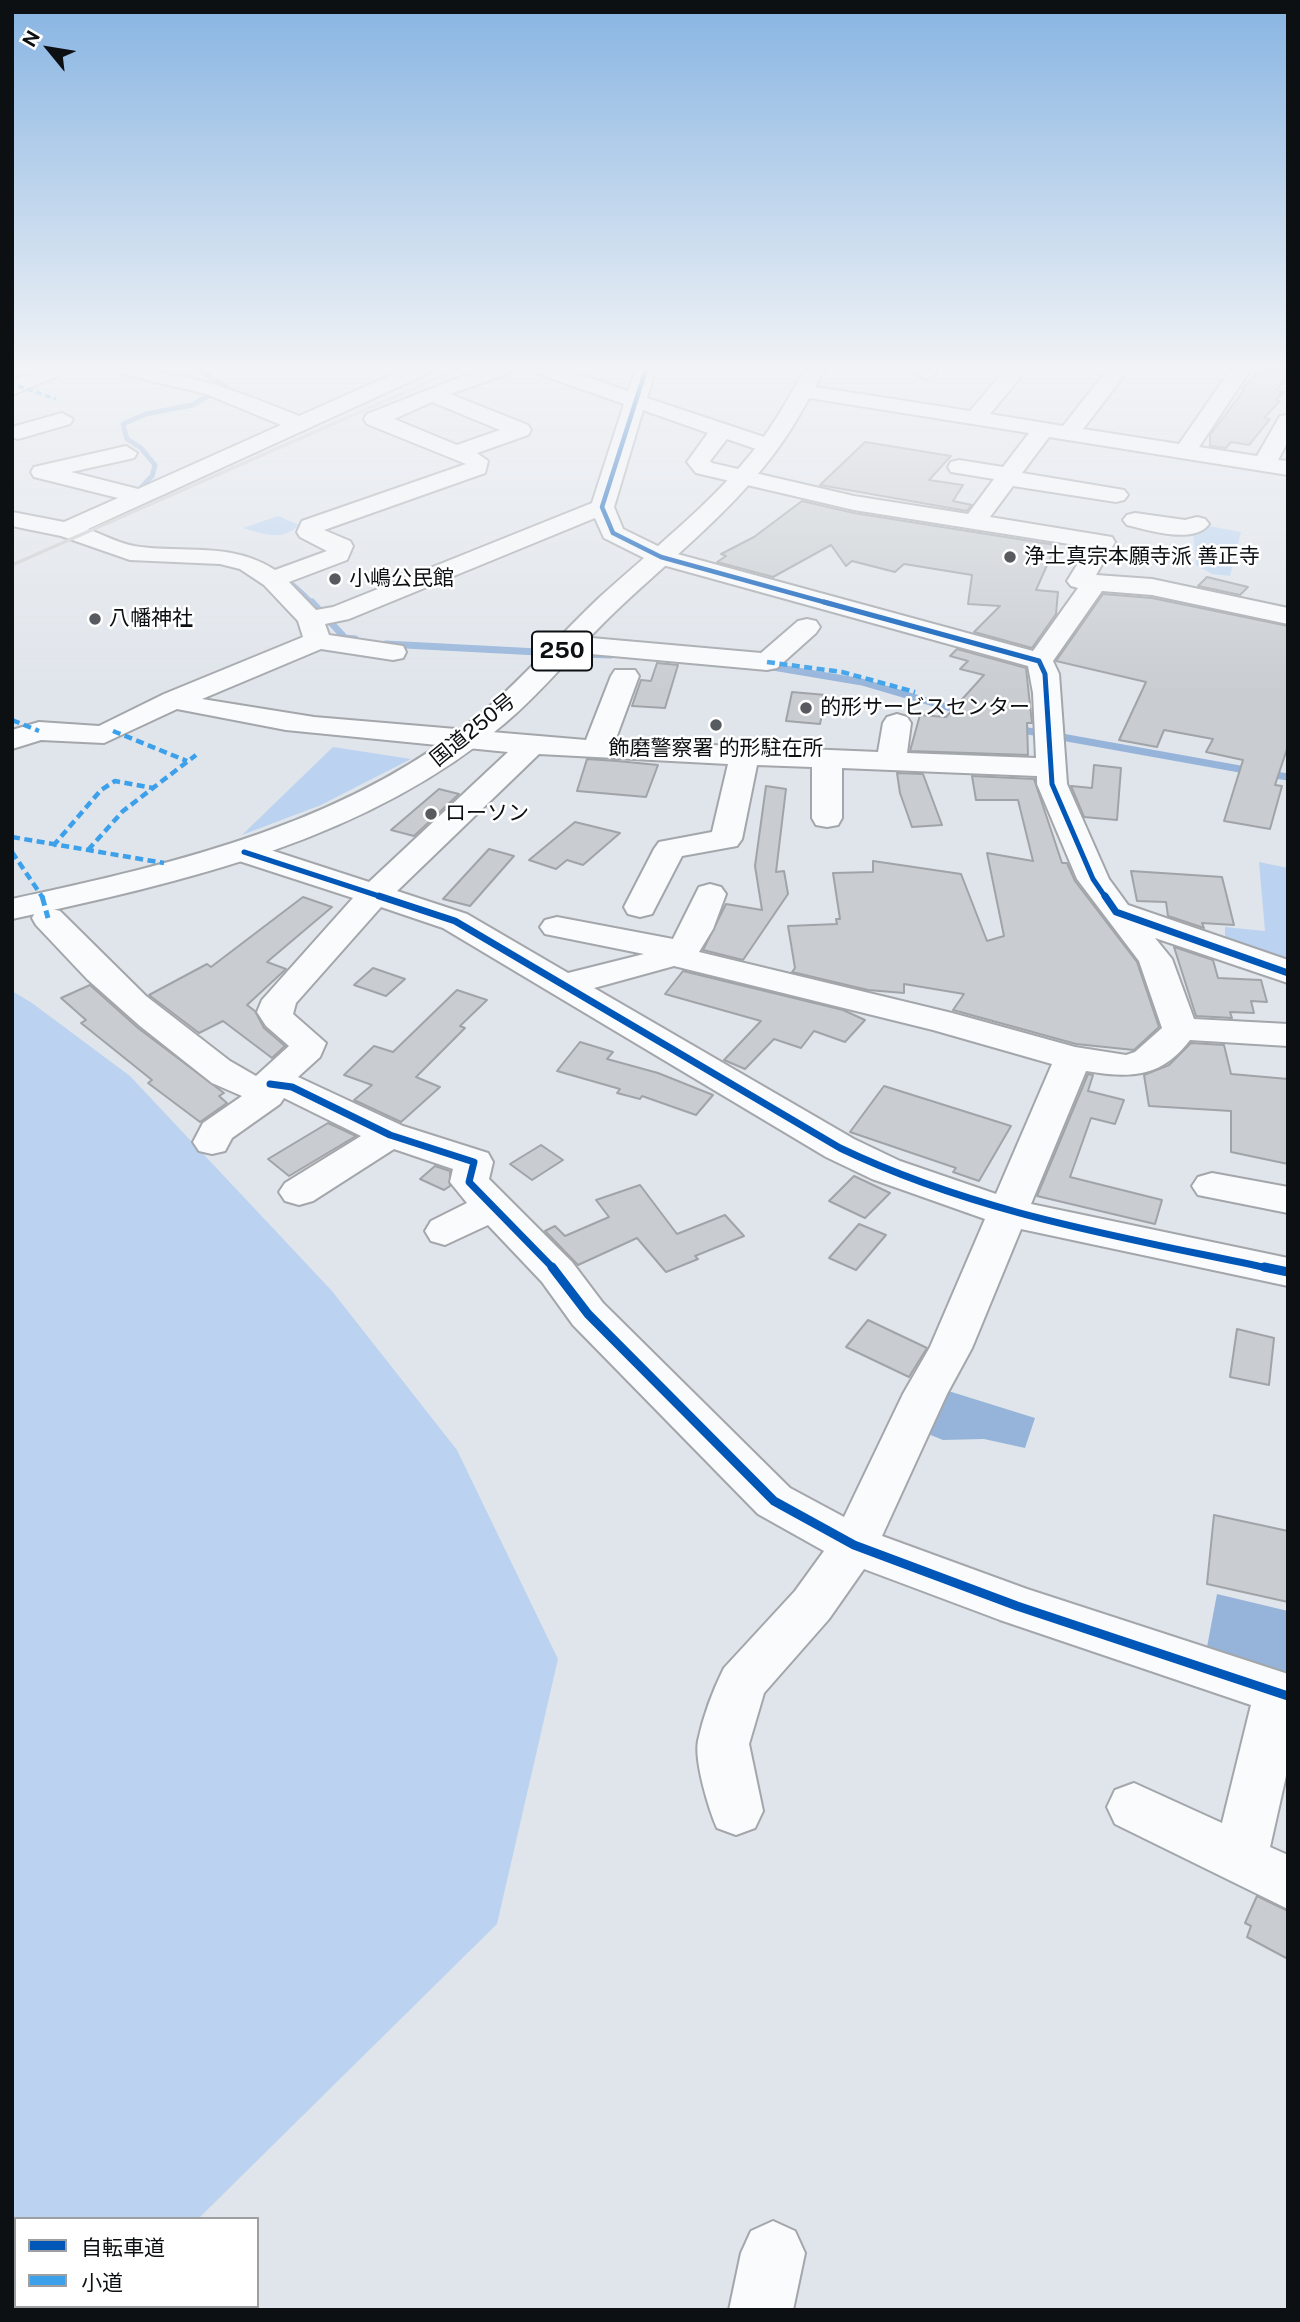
<!DOCTYPE html>
<html>
<head>
<meta charset="utf-8">
<style>
  body { margin:0 }
  #map { position:relative; width:1300px; height:2322px; overflow:hidden; background:#e0e5eb; font-family:"Public Sans","Noto Sans JP",sans-serif }
  canvas { display:block }
  .frame { position:absolute; inset:0; border:14px solid #0d1013; pointer-events:none }
  .legend { position:absolute; left:14px; top:2217px; width:245px; height:91px; box-sizing:border-box; background:#fff; border:2px solid #9e9fa1; margin:0; padding:9px 12px; list-style:none; font-size:21px; color:#0d1013 }
  .legend li { display:flex; align-items:center; gap:14px; height:35px }
  .legend b { width:35px; border:2px solid #9e9fa1 }
  .north { position:absolute; left:14px; top:14px; width:70px; height:70px; -webkit-text-stroke:5px #fff; paint-order:stroke; rotate:300deg; font-size:19px; font-weight:700; line-height:28px; text-align:center; color:#0d1013 }
  .north::after { content:''; display:block; margin:auto; width:24px; height:32px; background:#0d1013; clip-path:polygon(50% 0,100% 100%,50% 72%,0 100%) }
</style>
</head>
<body>
<div id="map">
<canvas width="1300" height="2322"></canvas>
<div class="frame"></div>
<ul class="legend">
<li><b style="height:9px;background:#0057b8"></b>自転車道</li>
<li><b style="height:9px;background:#3ca1ea"></b>小道</li>
</ul>
<div class="north">N</div>
</div>
<script>
const c = document.querySelector('canvas').getContext('2d');
c.lineJoin = 'round';
function fillPath(path, color) {
  c.fillStyle = color;
  c.fill(path, 'evenodd');
}
function stroke(path, color, width, dash) {
  c.strokeStyle = color;
  c.lineWidth = width;
  c.lineCap = dash ? 'butt' : 'round';
  c.setLineDash(dash || []);
  c.stroke(path);
}
function drawText(font, color, halo, rows, align = 'center') {
  c.font = font + ' "Public Sans","Noto Sans JP",sans-serif';
  c.lineWidth = 5;
  c.setLineDash([]);
  c.textBaseline = 'middle';
  c.strokeStyle = halo;
  c.fillStyle = color;
  for (const [text, x, y, turn = 0] of rows) {
    c.save();
    c.translate(x, y);
    c.rotate((+turn || 0) * Math.PI / 180);
    c.textAlign = isNaN(turn) ? turn : align;
    if (halo) c.strokeText(text, 0, 0);
    c.fillText(text, 0, 0);
    c.restore();
  }
}
fillPath(new Path2D(`
  M278,516L299,525C282,542 263,534 243,528Z
  M1203,525L1241,532L1230,576L1212,574L1196,565L1193,530Z
  M333,747L411,759L321,805L242,835Z
  M1259,862L1288,868V961L1225,940V927L1265,931Z
  M12,991L32,1003L130,1076L332,1291L457,1450L558,1659L497,1924L198,2219H16V2306H109L105,2310H12Z`), '#bbd3f0');
fillPath(new Path2D(`
  M942,1389L1035,1418L1025,1448L984,1439L943,1440L918,1430Z
  M1217,1594L1288,1611V1676L1207,1647Z`), '#96b4da');
stroke(new Path2D(`
  M137,492L152,476L155,465L141,448L127,439L123,424L146,414L192,405L226,386L196,369
  M223,554C261,559 287,576 313,604`), '#96b4da', 5);
stroke(new Path2D(`
  M312,602L345,638L355,639
  M386,644L538,652
  M583,654L610,655
  M767,666L862,682L964,712
  M1017,729L1251,771
  M1269,774L1288,777`), '#96b4da', 7);
const building = new Path2D(`
  M1260,369H1288V377L1276,390L1283,392L1276,400L1280,401L1264,418L1270,419L1249,445L1231,442L1226,448L1210,446V435L1244,390L1242,389Z
  M865,442L951,456L929,480L963,485L953,501L972,505L967,511L820,485Z
  M802,501L854,513L1056,545L1036,590L1058,592L1056,614L1032,648L974,632L1000,606L968,604L972,575L904,564L895,572L852,561L846,566L831,545L773,577L717,562L726,556L721,554L754,537Z
  M1207,577L1248,587L1240,595L1198,586Z
  M1103,594L1152,598L1288,626V746L1275,785L1282,786L1270,829L1224,821L1243,760L1206,752L1213,739L1164,730L1157,747L1119,740L1146,682L1056,661Z
  M957,649L1026,668L1032,723H1027L1028,755L910,751L920,715L946,717L984,675L960,669L968,661L950,656Z
  M657,663L678,665L665,708L632,706L641,680L651,681Z
  M792,692L826,695L820,724L786,721Z
  M587,759L617,761L658,765L646,797L577,791Z
  M1094,765L1121,768L1117,820L1084,817L1071,786L1092,788Z
  M897,773L923,774L942,825L912,827L900,793Z
  M972,776L1034,779L1062,863H1067L1075,881L1137,962L1159,1027L1134,1050L1076,1044L953,1010L964,994L904,984V993L868,990L792,972L795,968L788,926L837,924L836,919H840L833,873L873,872V861L961,874L987,941L1004,936L987,853L1033,861L1018,800H976Z
  M766,786L786,789L776,872L784,871L788,894L743,960L703,950L726,904L762,910L755,866Z
  M439,789L459,794L414,836L391,830Z
  M575,822L620,833L583,865L567,860L556,869L529,860Z
  M489,849L514,856L470,906L443,899Z
  M1131,871L1222,877L1234,925L1202,923L1204,928L1168,916L1166,902L1137,901Z
  M303,897L332,907L267,962L286,969L247,1005L255,1011L264,1028L285,1046L272,1058L223,1021L199,1033L149,995L207,964L211,967Z
  M1174,947L1213,960L1218,978L1261,980L1267,1002L1251,1001L1254,1013L1230,1012L1232,1018L1196,1016Z
  M373,968L405,979L386,996L354,985Z
  M683,971L843,1010L865,1020L845,1042L814,1031L801,1048L774,1039L745,1069L724,1060L761,1021L665,994Z
  M90,985L138,1028L224,1093L219,1096L227,1103L200,1122L148,1083L152,1080L81,1023L86,1020L61,998Z
  M457,990L487,1000L460,1026L465,1028L416,1077L440,1087L401,1122L354,1100L372,1085L344,1075L374,1046L393,1052Z
  M580,1042L613,1052L607,1059L658,1073L713,1095L696,1115L642,1096L640,1099L617,1093L620,1089L557,1071Z
  M1191,1043L1224,1045L1231,1074L1288,1079V1164L1231,1152V1111L1149,1106L1144,1075L1169,1065Z
  M1088,1074L1093,1075L1088,1091L1124,1100L1115,1124L1091,1118L1070,1177L1162,1200L1155,1224L1037,1196Z
  M884,1086L1011,1126L979,1181L953,1172L956,1168L850,1132Z
  M328,1123L356,1136L289,1176L268,1159Z
  M541,1145L563,1160L532,1180L510,1164Z
  M435,1166L450,1171V1186L444,1190L420,1179Z
  M854,1176L890,1193L865,1218L829,1201Z
  M640,1185L677,1234L725,1215L744,1236L695,1256L698,1259L666,1272L637,1238L578,1265L545,1231L555,1226L565,1236L609,1217L596,1200Z
  M859,1224L886,1235L856,1270L829,1258Z
  M868,1320L927,1348L909,1377L846,1347Z
  M1237,1329L1274,1338L1269,1385L1230,1377Z
  M1214,1515L1288,1531V1602L1207,1584Z
  M1257,1896L1288,1911V1959L1247,1937L1251,1926L1245,1923Z`);
fillPath(building, '#c9cdd1');
stroke(building, '#a0a4a8', 2);
const minor = new Path2D(`
  M40,369H68L65,373L12,395V381Z
  M115,369C184,369 237,391 299,416L405,369H432L429,373L88,529C103,535 119,543 134,546C183,554 231,541 275,570L327,551L300,537L297,532L302,521L466,464L367,424L364,419L367,414L481,369H513L510,373L450,394L528,425L531,430L528,435L477,453L488,461L485,473L324,530L350,541L353,546L347,560L289,582L316,610L333,607L592,503L624,404L536,373L533,369H564L628,391L636,369H656L647,398L776,441L779,446L768,453L727,439L710,461L712,463L854,496L968,514L994,479L951,472L948,467L951,462L959,460L1003,467L1029,433L803,397L793,391L796,387L803,385L970,411L1006,369H1027L990,414L1063,426L1108,369H1129L1083,429L1179,444L1231,369H1251L1199,447L1257,456L1280,416L1288,415V441L1278,460L1288,461V475L1049,437L1022,473L1124,490L1128,495L1124,500L1116,502L1013,486L990,517L1112,537L1115,542L1096,575L1152,579L1288,608V624L1152,595L1102,591L1053,661L1059,674L1067,784L1109,879L1128,905L1288,960V983L1155,938L1172,959L1194,1019L1288,1024V1046L1190,1040C1160,1079 1130,1078 1086,1071L1031,1204L1288,1258V1286L1021,1229L972,1348L947,1394L882,1536L1027,1589L1288,1674V1767L1270,1847L1288,1855V1909L1115,1824L1107,1807L1115,1790L1134,1783L1222,1823L1251,1705L1000,1620L864,1569L829,1619L764,1693L749,1744L763,1811L755,1828L736,1835L717,1828C709,1810 694,1761 698,1741C703,1717 713,1690 724,1668L795,1591L824,1551L758,1514L573,1325L542,1282L488,1225L445,1245L431,1241L425,1231L431,1221L467,1203L450,1182L453,1169L394,1149L313,1201L299,1205L285,1201L279,1192L285,1183L361,1136L284,1098L280,1104L232,1138L225,1151L212,1154L199,1151L193,1142L203,1123L242,1096L212,1083L140,1026L87,979L36,925L32,918L36,911L48,908L60,911L146,996L230,1061L256,1076L289,1046L266,1026L257,1012L262,1000L353,898L233,859L228,852L233,845L244,843L255,845L369,882L508,752L286,730L177,709L104,743L41,740L12,749V730L39,722L99,726L164,694L303,637L298,621L264,585L240,569L220,564L130,560L61,536L12,526V512L64,522L118,498L34,477L31,472L34,467L126,446L137,453L134,458L71,472L138,489L281,425L206,394L118,373ZM432,402L500,430L457,445L394,419ZM643,410L708,433L687,462L696,473L854,510L1088,547L1067,581L1071,586L1078,588L1033,651L670,552L623,529L614,507ZM595,518L604,538L652,562L1028,666L1033,693L1036,758L907,753L911,723L907,717L897,714L887,717L883,723L878,752L615,741L639,676L635,670H615L611,676L586,740L314,717L202,699L321,649L393,660L403,658L406,652L403,646L329,635L325,624L349,619ZM539,754L728,764L712,832L659,842L654,849L624,907L628,914L640,917L652,914L682,856L737,846L742,839L757,765L812,767V818L816,825L827,827L838,825L842,818V768L1037,776V784L1077,879L1139,961L1162,1028L1135,1052L1126,1055L1075,1047L952,1013L699,952L713,929L726,894L721,887L710,884L699,887L673,939L557,917L545,920L540,927L545,934L644,954L568,973L467,914L397,891ZM381,907L443,928L826,1157L872,1179L985,1219L930,1347L903,1394L844,1517L790,1488L603,1303L572,1262L489,1179L493,1162L488,1153L403,1126L298,1077L320,1057L326,1043L293,1014L296,1003ZM674,966L933,1030L1052,1064L996,1194L900,1161L854,1139L594,988Z
  M907,369H934L936,373L926,379Z
  M62,413L73,419L70,424L18,439L12,437V427Z
  M1135,513L1185,520L1197,517L1205,519L1209,524C1194,545 1147,530 1127,525L1123,520L1127,515Z
  M807,619L816,621L820,627L816,633L777,668L767,670L569,652L560,650L556,644L560,638L569,636L761,653L798,621Z
  M1212,1173L1288,1187V1213L1198,1195L1192,1186L1198,1177Z
  M773,2221L795,2231L805,2253L793,2310H729L741,2253L751,2231Z`);
const highway = new Path2D(`
  M805,369H825C808,400 792,431 770,459C727,515 670,560 619,608C579,645 546,689 504,724C365,841 186,881 12,919V899C179,863 350,823 484,711C526,676 561,633 601,596C653,549 710,505 754,450C774,425 789,397 805,369Z`);
stroke(minor, '#a3a6ab', 4);
stroke(highway, '#a3a6ab', 4);
fillPath(minor, '#fafbfc');
fillPath(highway, '#fafbfc');
stroke(new Path2D(`
  M12,565L458,369`), '#ccccce', 3.5);
stroke(new Path2D(`
  M18,386L56,399`), '#3ca1ea', 3.5, [6, 3.5]);
stroke(new Path2D(`
  M767,662L842,672L915,692
  M12,720L39,731
  M113,731L187,761
  M12,837L164,863
  M53,846L101,790L115,781L153,788
  M88,850L123,811L196,755
  M12,852L43,898`), '#3ca1ea', 4.5, [8, 4.5]);
stroke(new Path2D(`
  M42,896L48,918`), '#3ca1ea', 5, [10, 5]);
stroke(new Path2D(`
  M646,369L602,507L613,533L661,557L831,604`), '#0057b8', 4.5);
stroke(new Path2D(`
  M824,602L1039,661L1045,674L1052,784L1093,879L1106,898
  M244,852L385,898`), '#0057b8', 5);
stroke(new Path2D(`
  M379,896L455,921L840,1148C978,1214 1123,1237 1272,1269
  M1105,896L1116,912L1288,973
  M270,1084L292,1087L390,1135L474,1162L469,1182L554,1269`), '#0057b8', 7);
stroke(new Path2D(`
  M552,1267L588,1314L774,1501L854,1545L1017,1606L1288,1696
  M1264,1267L1288,1272`), '#0057b8', 9);
const sky = c.createLinearGradient(0, 0, 0, 694);
sky.addColorStop(0, '#87b4e2');
sky.addColorStop(0.53, '#f1f3f6');
sky.addColorStop(1, '#f1f3f600');
c.fillStyle = sky;
c.fillRect(0, 0, 1300, 694);
for (const [x, y, r, color] of [
  [1010,557,7,"#575b5f"],
  [335,579,7,"#575b5f"],
  [95,619,7,"#575b5f"],
  [806,708,7,"#575b5f"],
  [716,725,7,"#575b5f"],
  [431,814,7,"#575b5f"]
]) {
  const dot = new Path2D();
  dot.arc(x, y, r, 0, 2 * Math.PI);
  c.fillStyle = color;
  c.fill(dot);
  stroke(dot, '#fff', 2.5);
}
drawText('21px', '#0d1013', '#fff', [
  ["浄土真宗本願寺派 善正寺",1024,557],
  ["小嶋公民館",349,579],
  ["八幡神社",109,619],
  ["的形サービスセンター",820,708],
  ["飾磨警察署 的形駐在所",716,749,"center"],
  ["ローソン",445,814]
], 'left');
drawText('21px', '#0d1013', '#fff', [
  ["国道250号",473,730,-39]
]);
for (const [x, y, w] of [
  [562,651,60]
]) {
  const box = new Path2D();
  box.roundRect(x - w / 2, y - 19.5, w, 39, 5);
  c.fillStyle = '#fff';
  c.fill(box);
  stroke(box, '#0d1013', 2);
}
drawText('bold 23px', '#0d1013', null, [
  ["250",562,651]
]);
</script>
</body>
</html>
